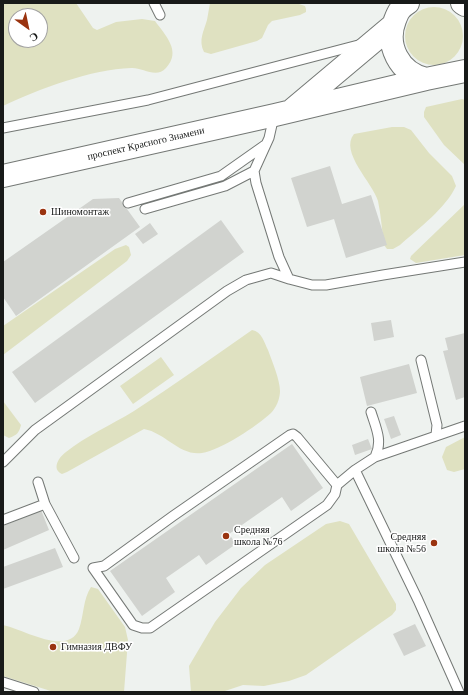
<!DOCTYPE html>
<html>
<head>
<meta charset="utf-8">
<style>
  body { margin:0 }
  #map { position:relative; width:468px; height:695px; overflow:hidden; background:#eef2ef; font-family:Georgia,serif }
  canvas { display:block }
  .frame { position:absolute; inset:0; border:4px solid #181a19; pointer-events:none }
  .north { position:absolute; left:8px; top:8px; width:40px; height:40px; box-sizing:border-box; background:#fff; border:1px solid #a3a3a3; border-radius:50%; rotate:147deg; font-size:11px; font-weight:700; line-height:16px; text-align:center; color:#181a19 }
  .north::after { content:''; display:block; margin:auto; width:14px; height:18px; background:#9a330f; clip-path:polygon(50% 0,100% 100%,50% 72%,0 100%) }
</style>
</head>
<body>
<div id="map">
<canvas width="468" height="695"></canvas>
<div class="frame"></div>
<div class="north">С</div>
</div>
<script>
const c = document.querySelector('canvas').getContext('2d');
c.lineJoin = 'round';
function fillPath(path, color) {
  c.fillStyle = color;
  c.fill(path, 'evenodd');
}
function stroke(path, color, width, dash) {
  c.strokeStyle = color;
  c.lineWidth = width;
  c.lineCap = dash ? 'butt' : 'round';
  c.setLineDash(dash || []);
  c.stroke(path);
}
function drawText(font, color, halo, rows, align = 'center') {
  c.font = font + ' Georgia,serif';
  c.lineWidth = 3;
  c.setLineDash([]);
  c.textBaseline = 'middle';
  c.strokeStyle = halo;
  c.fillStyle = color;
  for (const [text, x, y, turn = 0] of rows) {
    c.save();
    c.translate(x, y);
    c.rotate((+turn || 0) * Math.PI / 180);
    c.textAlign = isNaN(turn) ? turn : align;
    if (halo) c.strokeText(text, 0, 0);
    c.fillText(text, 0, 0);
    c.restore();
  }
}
fillPath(new Path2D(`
  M3,3H76L93,28L97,30L116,22L142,19L155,21C165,35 182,51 166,68C156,79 142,67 131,68C92,69 39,89 3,106ZM16,16H40V40H16Z
  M210,3H296L305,6L306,9V12L300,15L272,21L268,25L262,38L257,41L211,54L204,52C198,40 204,31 207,20C208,14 209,9 210,3Z
  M405 36a29 29 0 1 1 58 0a29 29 0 1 1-58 0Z
  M462,99L465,100V165L444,145L424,117V112L426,107Z
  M392,127H404L411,130L429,153L452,176L456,186C446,208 419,228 400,245L393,249H387L384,245C382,231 381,215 378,201C373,183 339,152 354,134Z
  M465,204V255L416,263L410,259L411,256Z
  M126,245L129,247L131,255L127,261L3,355V326L115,249Z
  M252,330C262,332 264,342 268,350C272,361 280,380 280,391C280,399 276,408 271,413C257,426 221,450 202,453C179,456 166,433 144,429L67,472L62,474C51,469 59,457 66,452C86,436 111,425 134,411C174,385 213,357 252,330Z
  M161,357L174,375L133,404L120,386Z
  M3,401L21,425C19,433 17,435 9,438L3,435Z
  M465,437V469L454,472L447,470L442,457L446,447Z
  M340,521L349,524L396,604V610L392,615L306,675L289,681L264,686L243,685L222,692H191L189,666L215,622L241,588L265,565L326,524Z
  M91,587L98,589L125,627L128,640L124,692H54L3,676V625C23,629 68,657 79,629C84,615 83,599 91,587Z`), '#dfe1c1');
fillPath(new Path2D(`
  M330,166L342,204L371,195L387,245L346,258L334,219L307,227L291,178Z
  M119,198L140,227L16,316L3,297V262L93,199Z
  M221,220L244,252L35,403L12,372Z
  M150,223L158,234L143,244L135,234Z
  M391,320L394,337L374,341L371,323Z
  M465,333V397L456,400L443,351L448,350L445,338Z
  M409,364L417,393L367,406L360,377Z
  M394,416L401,435L391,439L384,419Z
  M368,439L372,449L355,455L352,445Z
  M292,444L323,488L291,511L282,497L229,534L236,544L206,565L199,555L166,578L175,592L142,616L110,571Z
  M41,510L49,530L3,550V526Z
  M55,548L63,567L3,589V567Z
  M415,624L426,646L404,656L393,634Z`), '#d1d3cf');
const service = new Path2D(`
  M154,3L160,15
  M3,128L148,100L362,44
  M128,203L221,176L265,145
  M145,209L225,186L254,171
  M289,279L312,285H326L383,275L465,262
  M421,360L437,425L436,435
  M371,412C376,428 383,441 375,457
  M3,462L35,430L227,291L246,280L271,273L289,279L279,257L256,183L254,171L269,138L274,116
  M355,470L418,600L459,692
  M38,482L45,504L74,558
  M337,485L297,437L293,434L290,435L173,516L104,566L93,568L133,625L142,628H150L327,505L335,494L337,485L355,470L375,457L465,426
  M3,520L45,504
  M3,682L34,692`);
const primary = new Path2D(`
  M408,3C400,8 398,12 395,20C385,45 399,73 426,79
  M462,3L465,5
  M293,109L393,25
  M3,176L275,115L426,79L465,71`);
stroke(service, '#747875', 11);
stroke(primary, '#747875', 24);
stroke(service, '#fff', 9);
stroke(primary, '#fff', 22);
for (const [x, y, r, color] of [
  [43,212,4,"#9a330f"],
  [226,536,4,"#9a330f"],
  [434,543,4,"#9a330f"],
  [53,647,4,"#9a330f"]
]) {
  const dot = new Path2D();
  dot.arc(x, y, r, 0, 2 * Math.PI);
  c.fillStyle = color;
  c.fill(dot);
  stroke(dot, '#fff', 1.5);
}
drawText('10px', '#181a19', '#fff', [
  ["проспект Красного Знамени",146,144,-13]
]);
drawText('10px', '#181a19', '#fff', [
  ["Шиномонтаж",51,212],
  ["Средняя",234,530],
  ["школа №76",234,542],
  ["Средняя",426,537,"right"],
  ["школа №56",426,549,"right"],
  ["Гимназия ДВФУ",61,647]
], 'left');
</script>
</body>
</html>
